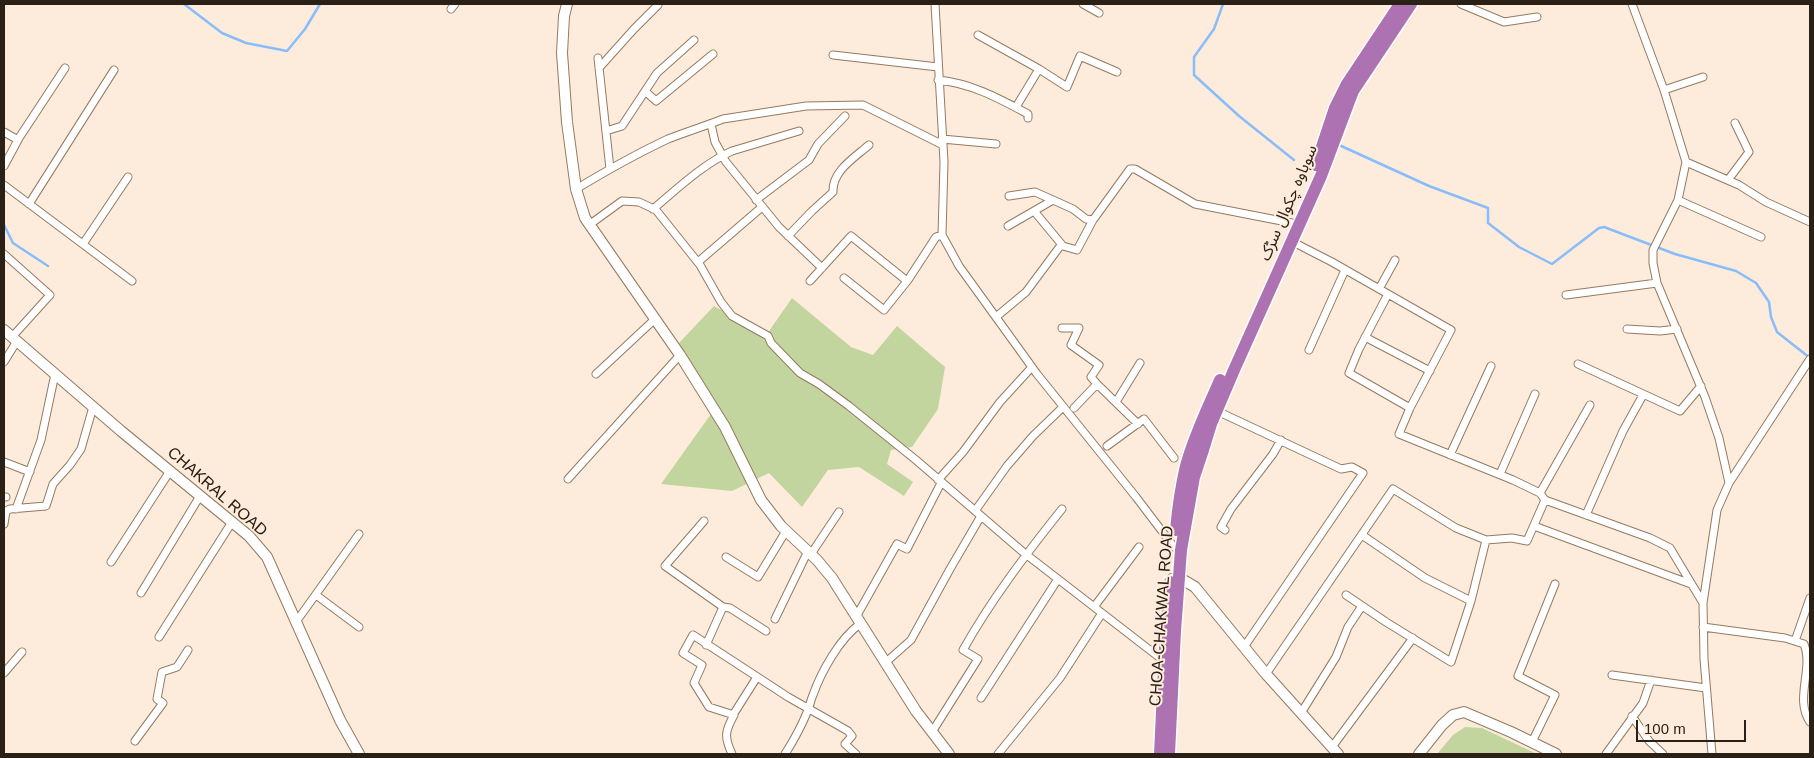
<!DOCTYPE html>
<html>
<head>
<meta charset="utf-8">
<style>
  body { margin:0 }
  #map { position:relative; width:1814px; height:758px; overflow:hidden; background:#fdecdb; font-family:Helvetica,sans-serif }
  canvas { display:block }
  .frame { position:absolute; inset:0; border:5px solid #2a2015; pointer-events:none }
  .scale { position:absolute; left:1636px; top:720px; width:110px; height:22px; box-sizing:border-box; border:2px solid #2a2015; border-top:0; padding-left:6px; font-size:15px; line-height:18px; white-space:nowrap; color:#2a2015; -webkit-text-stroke:4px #fdecdb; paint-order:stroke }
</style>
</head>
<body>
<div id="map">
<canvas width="1814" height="758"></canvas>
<div class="frame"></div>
<div class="scale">100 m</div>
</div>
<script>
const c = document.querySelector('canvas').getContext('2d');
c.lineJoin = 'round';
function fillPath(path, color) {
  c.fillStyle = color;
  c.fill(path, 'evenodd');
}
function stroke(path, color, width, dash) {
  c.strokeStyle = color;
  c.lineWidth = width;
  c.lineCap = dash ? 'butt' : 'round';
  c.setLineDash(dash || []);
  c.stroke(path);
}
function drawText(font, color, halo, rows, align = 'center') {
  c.font = font + ' Helvetica,"Noto Sans Arabic",sans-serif';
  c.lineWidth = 4;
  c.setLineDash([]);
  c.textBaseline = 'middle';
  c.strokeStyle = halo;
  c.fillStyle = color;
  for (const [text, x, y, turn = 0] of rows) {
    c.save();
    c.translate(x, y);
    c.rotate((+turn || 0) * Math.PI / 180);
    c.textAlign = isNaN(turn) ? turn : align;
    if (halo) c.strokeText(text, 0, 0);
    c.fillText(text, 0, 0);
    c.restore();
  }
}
fillPath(new Path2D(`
  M792,298L851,347L873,355L897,326L945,367L938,409L912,447L891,450L887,464L913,482L904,496L859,467L828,470L802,507L769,473L732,491L661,484L711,414L719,408L679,343L714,306L767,334Z
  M1465,727L1482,728L1537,754H1437L1453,735Z`), '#c2d59e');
stroke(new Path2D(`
  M184,4L222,33L246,43L287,51L305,29L320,4
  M1223,4L1214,29L1194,57V75L1239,116L1294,160
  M1339,145L1429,186L1488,208V223L1519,247L1552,264L1599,228L1604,227L1675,254L1736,271L1756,283L1769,302L1771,317L1777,332L1810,358
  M4,225L13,243L48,266`), '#88bdfa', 2.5);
const street = new Path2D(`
  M935,4L944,162L942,235L959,266L1037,374L1136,497L1174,547
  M1083,4L1099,13
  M1461,4L1504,22L1537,17
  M1632,4L1664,90L1686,162L1678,200L1653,250V263L1657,283L1705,397L1719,438L1729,483
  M451,9L455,4
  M978,35L1039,69L1016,107
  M833,55L938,67
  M598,58L610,169
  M599,68L634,29L658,5
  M1039,69L1067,87L1080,56L1117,72
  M938,80C971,83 1000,99 1028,114V118
  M1664,90L1703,77
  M645,91L656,101L713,54
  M711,124L715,142L726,162L779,227L822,268
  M606,131L622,126L657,73L694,40
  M4,132L18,140
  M942,139L996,144
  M1686,162L1739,185L1766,202L1810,222
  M4,166L19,138L65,68
  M1728,180L1749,152L1735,123
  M4,185L132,281
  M576,189C606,171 636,154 668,139C686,132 705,126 723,119L806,106L863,105L943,145
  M1009,196L1035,192L1053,200
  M756,200L809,160L818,144L845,116
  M1678,200L1761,237
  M29,204L114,70
  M653,209C677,189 703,164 732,151L799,131
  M1034,211L1063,246L1077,250L1093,220L1130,169H1135L1195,204L1292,223
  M589,225L622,201L639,202L656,210L700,265L721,302L732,316L768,336L771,343L800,373L819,384L849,406L916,460L1023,552L1164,661
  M1008,226L1053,200L1073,209L1086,219L1093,220
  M788,236L812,211L833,192C832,171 854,158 869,145
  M1291,241L1332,262L1451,330L1410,408
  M83,244L128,177
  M4,254L50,295L12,337
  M698,262L762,207
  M844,278L884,310L908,280L936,237L942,235
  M810,281L851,236L907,281
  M1379,289L1395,260
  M1388,294L1359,349L1349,373L1410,408L1399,434L1513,480L1540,493L1545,500
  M1566,295L1657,283
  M996,317L1026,292L1061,245
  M1062,328H1079L1071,345L1099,365L1091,377L1097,384L1074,408
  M1627,329L1660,331L1677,329
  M1365,337L1430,371
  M1309,350L1345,270
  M4,362L17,341
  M1578,364L1680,411L1701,386
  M596,374L655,319
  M1097,384L1138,424
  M1116,402L1140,363
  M1217,411L1341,469L1352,467L1363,473L1244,647
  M1107,446L1144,419L1174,458
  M1450,455L1491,366
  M4,462L30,472
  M1500,474L1535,394
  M568,479L680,355
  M938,480L963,452L1000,402L1032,367
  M1540,493L1590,405
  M4,497H6
  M16,509L41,440L55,374
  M975,511L1007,466L1033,436L1063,407
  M4,512L10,509L46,506L53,484L70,465L81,449L93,407
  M1586,515L1623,431L1643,395
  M704,521L665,566L723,607L706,645
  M4,524L6,511
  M1534,526L1691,584
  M1225,530L1221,527L1231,509L1273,454L1281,440
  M1362,535L1425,578L1471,601
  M811,554L839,512
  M726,557L758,577L786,531
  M111,562L170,471
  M141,593L200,496
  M316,595L359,627
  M1346,595L1386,622L1451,662L1471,601L1486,540
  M723,607L730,608L766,631
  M1094,607L1139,547
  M856,617L897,544L907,549L941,483
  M775,619L808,551
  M296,622L359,534
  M1703,627L1785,638L1804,644C1814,669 1794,699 1810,722
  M159,637L232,522
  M1795,641L1810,598
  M885,663L911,640L950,569L981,516
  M4,673L22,652
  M1266,674L1393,489L1456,528L1486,540L1512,538L1527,541L1545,500L1650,538L1670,548L1703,603
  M1612,675L1706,688
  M981,698L1058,579
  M1301,713L1336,657L1348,627L1362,606
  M733,715L757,677
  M1632,716L1649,741L1663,754
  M932,732L978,659L963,650C991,600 1026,554 1062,509
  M135,741L163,703L157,699L162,672L177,667L188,650
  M1532,742L1555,695L1518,676L1555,584
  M1332,747L1413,638
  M732,754C724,737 725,731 734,715L709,707L694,683L702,665L683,653L693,635L788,697L848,731L852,736L845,744L856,754
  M785,754C794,740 802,725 808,710C810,705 811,699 813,695C821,672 840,638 860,624
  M998,754L1060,678L1102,613
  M1606,754L1643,703L1651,680
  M1712,754L1704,659L1703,603L1717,510L1729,483L1810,359`);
const secondary = new Path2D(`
  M567,4L564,16L562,53L567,122L576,189L585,218L680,355L725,427L761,500L781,526L817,560L832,578L916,711L949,754
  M4,330L121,431L249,536L267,557L340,720L359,754
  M1172,579L1185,581L1195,587L1266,674L1338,754
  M1419,754L1442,725L1453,715L1464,712L1511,732L1556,754`);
const highway = new Path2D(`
  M1316,165L1335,108L1347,84L1400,4
  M1176,530C1178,508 1181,487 1186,466C1194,436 1208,408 1220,380
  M1160,754L1165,648L1170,582
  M1169,754L1175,631L1181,550L1194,477L1203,450L1211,424L1234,370L1321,176L1353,91L1411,4`);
stroke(street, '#947a60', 9);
stroke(secondary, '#947a60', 12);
stroke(highway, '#fff', 15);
stroke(street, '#fff', 7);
stroke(secondary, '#fff', 10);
stroke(highway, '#ad72b2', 12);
drawText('16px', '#2a2015', '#fdecdb', [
  ["سوہاوہ چکوال سڑک",1289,203,-67],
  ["CHAKRAL ROAD",217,492,41],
  ["CHOA-CHAKWAL ROAD",1162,616,-86]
]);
</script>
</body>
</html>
